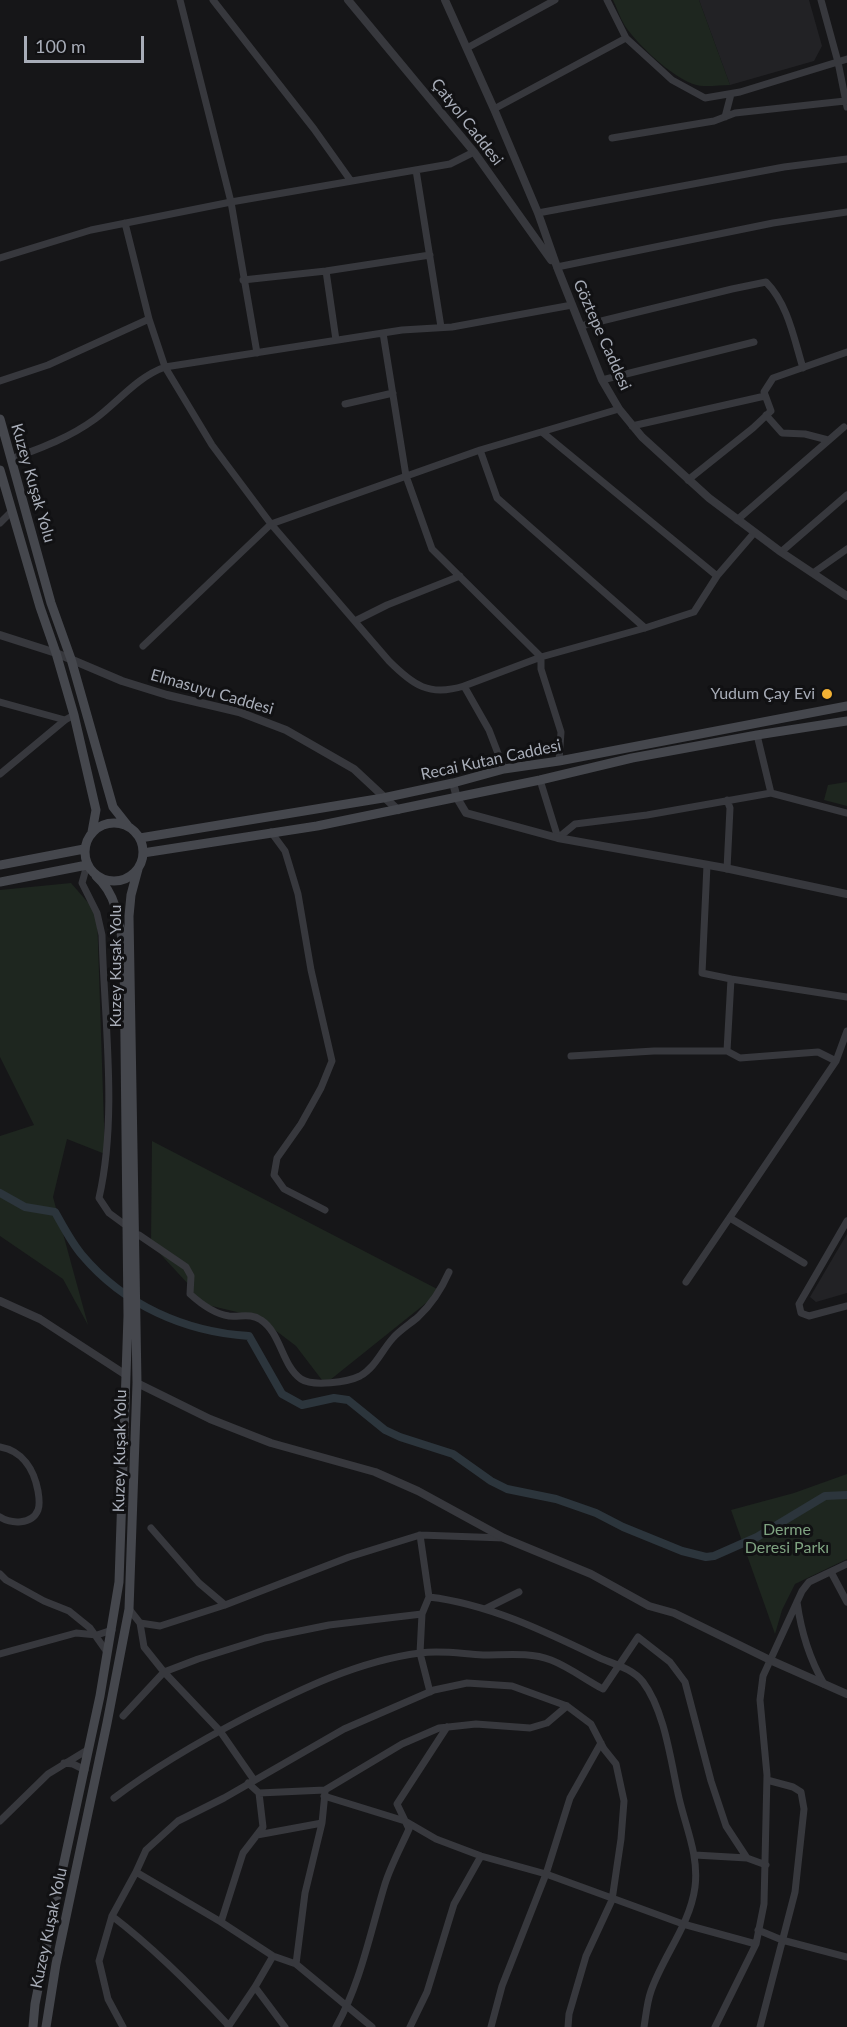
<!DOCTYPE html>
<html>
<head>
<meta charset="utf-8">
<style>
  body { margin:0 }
  #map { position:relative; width:847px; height:2027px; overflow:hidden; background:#161618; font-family:Lato,sans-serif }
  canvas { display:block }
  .scale { position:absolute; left:24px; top:36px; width:120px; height:27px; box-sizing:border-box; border:3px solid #a8adb8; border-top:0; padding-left:8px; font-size:18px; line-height:21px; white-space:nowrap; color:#a8adb8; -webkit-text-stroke:4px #111113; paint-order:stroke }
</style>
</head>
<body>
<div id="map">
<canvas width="847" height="2027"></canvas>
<div class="scale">100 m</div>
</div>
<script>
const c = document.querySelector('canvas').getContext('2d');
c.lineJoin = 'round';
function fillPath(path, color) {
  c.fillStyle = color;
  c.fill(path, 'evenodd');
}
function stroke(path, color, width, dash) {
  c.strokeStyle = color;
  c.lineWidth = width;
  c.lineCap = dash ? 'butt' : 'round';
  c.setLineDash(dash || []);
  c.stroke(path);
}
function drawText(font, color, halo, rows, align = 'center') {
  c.font = font + ' Lato,sans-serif';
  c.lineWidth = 6;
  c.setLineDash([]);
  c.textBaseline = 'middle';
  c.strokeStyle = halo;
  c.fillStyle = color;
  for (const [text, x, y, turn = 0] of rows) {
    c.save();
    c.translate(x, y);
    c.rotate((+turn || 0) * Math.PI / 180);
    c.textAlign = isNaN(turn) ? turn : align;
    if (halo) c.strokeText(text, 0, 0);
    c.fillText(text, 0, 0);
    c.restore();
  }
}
fillPath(new Path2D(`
  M699,0H809L822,46L814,61L730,85Z
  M847,1234V1293L816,1302L810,1297Z`), '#222225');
fillPath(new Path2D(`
  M613,0H699L730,85C718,85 704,88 693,84C671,76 638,45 625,26C620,18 617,8 613,0Z
  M847,782V806L824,800L828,785Z
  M71,883L97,913L105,1154L67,1139L53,1197L88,1325L63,1279L0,1236V1136L34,1125L0,1057V890Z
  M152,1141L441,1291L325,1384L296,1346L258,1317L199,1303L190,1286L151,1244Z
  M847,1474V1559L795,1584L782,1610L775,1634L731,1510L794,1493Z`), '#1e261f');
stroke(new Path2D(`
  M0,1193L25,1207L55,1212C63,1226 71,1242 82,1255C124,1305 185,1332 249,1336L282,1394L302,1405L334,1398L348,1400L385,1430L400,1437L453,1454L491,1481L507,1489L556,1499L596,1513L623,1527L682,1551L706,1557L714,1556L757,1537L825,1496L847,1495`), '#2c353c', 8);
stroke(new Path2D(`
  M180,0L231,202L257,353
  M213,0L314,129L351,181
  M607,0L626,38L672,80L705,98L740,92L847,59
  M821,0L838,62L847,107
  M467,48L555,0
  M494,109L626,38
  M725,117L731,94
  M612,138L714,121L735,113L845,101
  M416,170L441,327
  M538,213L784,167L847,159
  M125,223L149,319
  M0,258L91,230L231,202L450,164L474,152
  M557,267L773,223L847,212
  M326,271L336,340
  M243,280L326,271L430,255
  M581,326L732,289L766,282C788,304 794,339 803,368
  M383,333L406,476L432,549L541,657L645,628L694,612L717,576L754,533
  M602,380L754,342
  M0,381L48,365L149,319L165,367L212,445L271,524L389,661C413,685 429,697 464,686
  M345,404L393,393
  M766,415L782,433L805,434L828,440
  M632,426L765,396
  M542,432L717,576
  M480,450L497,498L645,628
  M11,459C41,448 69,438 95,419C118,402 137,377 165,367L402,330L452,327L572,305
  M688,480L753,428L771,411L764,392L773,378L847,352
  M737,520L844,427
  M0,523L12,511
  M781,552L847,495
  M813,573L847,549
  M355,621L387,605L460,576
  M143,646L271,524L480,450L619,409
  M0,702L65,720
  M757,735L771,793
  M504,769L489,730L464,686L541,657V669L561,732L559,761
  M0,774L65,720L74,715
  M540,780L558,838L575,824L647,815L771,793L847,813
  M271,832L285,851L298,894L311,970L332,1061L321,1088L301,1124L277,1158L274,1175L284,1189L325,1210
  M87,865L82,883L97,913L102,935C104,1018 118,1116 99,1198L109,1213L124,1224
  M707,865L702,973L731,979L727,1051
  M727,869L730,808L727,800
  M731,979L847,997
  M571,1056L654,1051H727L740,1058L818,1052L836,1061
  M730,1218L804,1263
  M847,1221L799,1304L801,1313L809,1316L847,1306
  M139,1235L186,1267L191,1276L190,1294C201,1304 214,1314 229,1316C241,1317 251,1313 261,1320C281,1333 282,1366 301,1379C313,1387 348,1382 360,1376C375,1368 382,1350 393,1338C400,1330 410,1324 418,1317C432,1304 441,1290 449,1272
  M686,1282L836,1061L847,1031
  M0,1447C23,1451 34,1470 38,1491C39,1497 40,1505 38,1510C32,1525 11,1524 0,1517
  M151,1528L199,1583L225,1605
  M420,1535L429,1597L422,1614L420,1653L430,1692
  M831,1572L847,1602
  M0,1574L6,1580L44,1601L69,1611L90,1628L107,1652
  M429,1597C489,1604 546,1632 600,1658C614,1664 633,1669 643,1682C665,1711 671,1763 679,1798C686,1828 699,1856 695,1887C690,1925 663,1956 651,1991C647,2002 646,2015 644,2027
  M797,1602C801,1631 809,1658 824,1684
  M129,1609L140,1623L160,1626L225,1605L349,1557L420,1535L504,1538
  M485,1609L519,1592
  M140,1623L144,1647L164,1672L220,1731L254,1780
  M0,1654L76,1633L97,1635L112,1630
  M123,1716L164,1672L198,1659L265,1638L329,1625L422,1614
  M64,1763L73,1764L85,1770
  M248,1783L259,1793L325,1790L402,1744L439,1728L476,1724L530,1728L547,1723L567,1706
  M324,1796L405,1821L436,1839L481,1856L546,1874L683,1924L756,1944
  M114,1798C155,1767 200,1741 246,1717C301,1689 358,1661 420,1653C442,1650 462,1654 483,1655C506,1655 530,1652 551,1660C569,1667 586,1680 603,1689L638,1637L670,1662L685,1682L711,1781L726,1826L747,1858L766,1865
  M0,1821L48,1774L89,1749
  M257,1835L322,1823L325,1793
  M695,1855L747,1858
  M112,1916C155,1949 192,1986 229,2026
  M221,1922L243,1853L263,1827L259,1793
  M758,1930L782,1940L847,1957
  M273,1956L255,1987L285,2027
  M296,1964L305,1893L322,1823
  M123,2027L108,1999L99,1961L112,1916L136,1872
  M228,2027L255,1987
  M336,2027C361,1982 370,1933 385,1884C391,1865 401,1847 409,1829L397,1804L447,1727
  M372,2027L296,1964L273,1956L221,1922L136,1872L146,1850L178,1821L224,1798L344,1729L434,1690L467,1683L512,1686L567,1706L591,1724L604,1749L616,1764L624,1801L621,1839L612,1900L586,1956L569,2014L568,2027
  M410,2027L427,1992L454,1904L481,1856
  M491,2027L502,1986L546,1874L570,1798L601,1743
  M715,2027L756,1944L764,1904L767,1775L760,1700L763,1676L802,1591L809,1582L847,1564
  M760,2027L795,1892L804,1809L801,1792L793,1787L767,1780`), '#37383d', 7);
stroke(new Path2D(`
  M348,0L474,152L551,260
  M445,0L494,109L538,213L557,267L602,380L619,409L642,437L709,498L781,552L847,596
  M0,635L56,653L122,681L167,695L239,712L286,730L354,769L398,810
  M453,783L457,798L466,813L558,838L725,868L847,894
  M0,1301L40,1319L126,1375
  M137,1383L210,1419L271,1443L375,1472L418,1491L504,1538L591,1574L649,1606L674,1613L770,1660L847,1694`), '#37383d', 8);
stroke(new Path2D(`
  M0,419L51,603L71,659L113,807L128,826
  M0,470L40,607L56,653L74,715L96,810L92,832
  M85 852a29 29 0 1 1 58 0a29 29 0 1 1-58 0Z
  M140,838L383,798L453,783L504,769L559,761L847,706
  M143,853L317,826L540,780L632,758L757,735L847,721
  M0,865L84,849
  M0,882L87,865
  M33,2027L35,2004L55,1904L100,1696L119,1582L128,1316L124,953C120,926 118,895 96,876
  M46,2027L56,1964L107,1723L129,1609L137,1383L129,916L131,895L138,869`), '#45474d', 9);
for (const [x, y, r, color] of [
  [827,694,6,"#f2b134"]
]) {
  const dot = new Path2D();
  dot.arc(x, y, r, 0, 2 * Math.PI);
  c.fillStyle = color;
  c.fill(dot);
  stroke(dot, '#111113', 2);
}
drawText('16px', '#a8adb8', '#111113', [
  ["Çatyol Caddesi",467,122,52],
  ["Göztepe Caddesi",602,335,66],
  ["Kuzey Kuşak Yolu",33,483,74],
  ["Elmasuyu Caddesi",212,692,16],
  ["Recai Kutan Caddesi",491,760,-12],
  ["Kuzey Kuşak Yolu",116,966,-90],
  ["Kuzey Kuşak Yolu",120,1451,-89],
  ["Kuzey Kuşak Yolu",49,1928,-78]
]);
drawText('16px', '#a8adb8', '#111113', [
  ["Yudum Çay Evi",815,694]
], 'right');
drawText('16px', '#7fa381', '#111113', [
  ["Derme",787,1530],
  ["Deresi Parkı",787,1548]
]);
</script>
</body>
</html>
